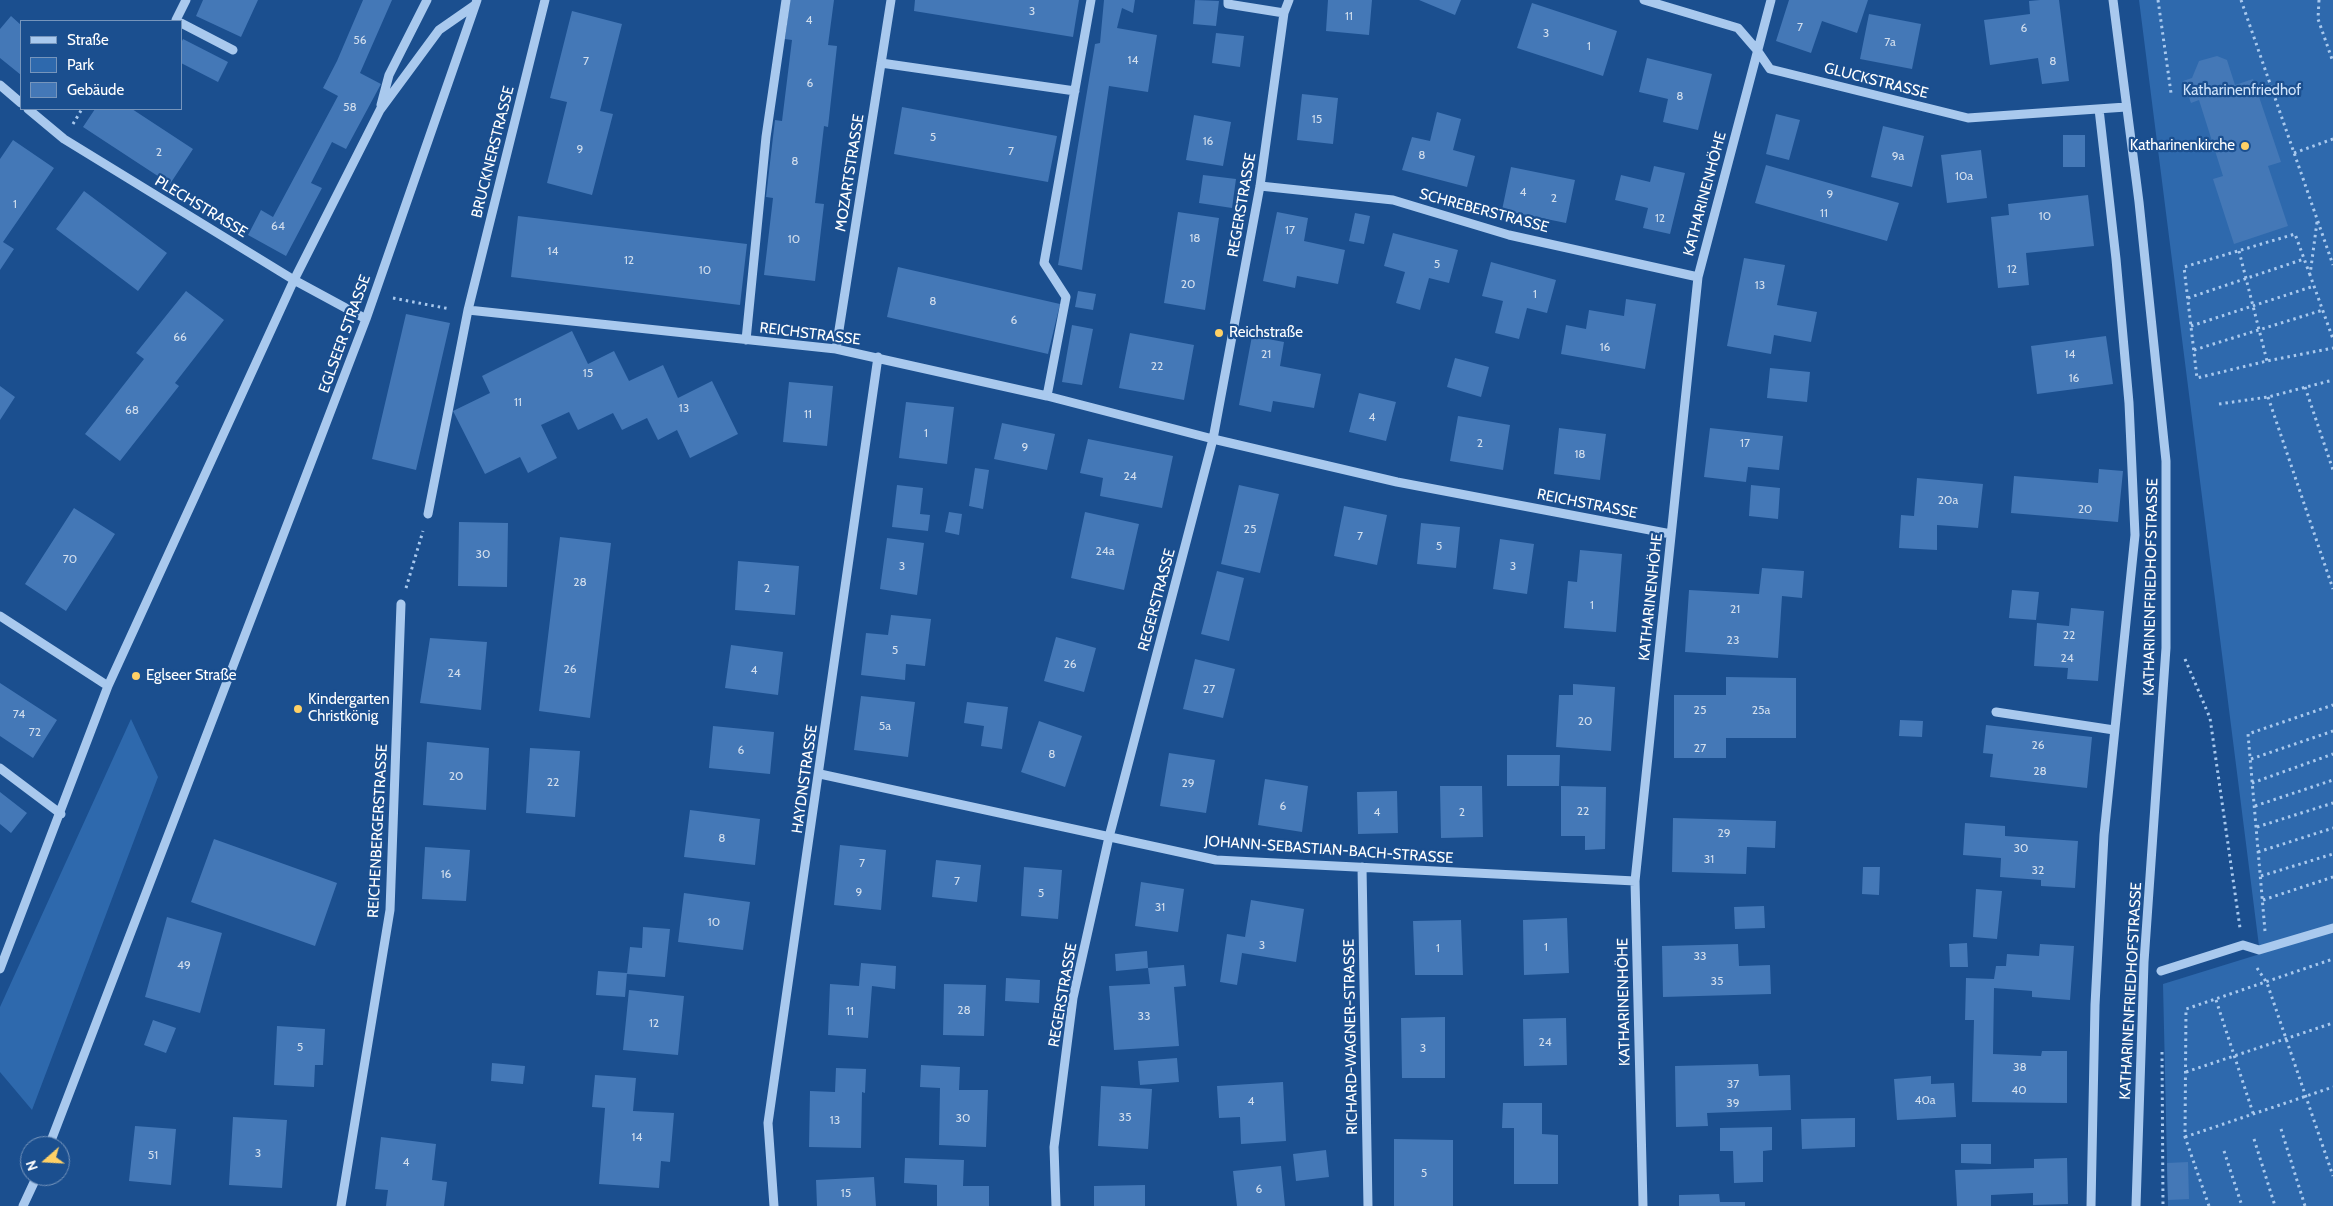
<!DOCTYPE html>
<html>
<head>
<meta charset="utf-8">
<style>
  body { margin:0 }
  #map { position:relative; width:2333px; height:1206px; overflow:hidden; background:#1b4f8f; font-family:Cabin,sans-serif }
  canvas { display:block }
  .legend { position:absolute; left:20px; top:20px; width:162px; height:90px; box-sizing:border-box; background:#1b4f8f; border:1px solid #7695bc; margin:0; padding:6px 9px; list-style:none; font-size:15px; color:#fff }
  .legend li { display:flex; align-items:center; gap:10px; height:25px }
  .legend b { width:25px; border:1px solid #7695bc }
  .north { position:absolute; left:20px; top:1136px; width:50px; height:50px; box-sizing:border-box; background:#1b4f8f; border:1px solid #7695bc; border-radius:50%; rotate:251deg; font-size:14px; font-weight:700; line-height:20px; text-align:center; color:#fff }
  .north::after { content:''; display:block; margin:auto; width:18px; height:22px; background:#ffd166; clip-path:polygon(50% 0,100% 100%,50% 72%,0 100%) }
</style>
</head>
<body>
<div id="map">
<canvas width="2333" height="1206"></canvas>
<ul class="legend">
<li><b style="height:6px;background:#a9c9ee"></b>Straße</li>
<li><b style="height:14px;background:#2e69ad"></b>Park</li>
<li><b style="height:14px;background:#4478b7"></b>Gebäude</li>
</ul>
<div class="north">N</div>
</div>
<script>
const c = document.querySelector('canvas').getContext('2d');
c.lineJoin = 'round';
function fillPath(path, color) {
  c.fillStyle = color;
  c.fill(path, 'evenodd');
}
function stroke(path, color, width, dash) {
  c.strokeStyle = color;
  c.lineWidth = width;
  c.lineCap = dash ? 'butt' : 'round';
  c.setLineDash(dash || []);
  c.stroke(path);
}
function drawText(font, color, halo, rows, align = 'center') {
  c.font = font + ' Cabin,sans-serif';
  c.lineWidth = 4.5;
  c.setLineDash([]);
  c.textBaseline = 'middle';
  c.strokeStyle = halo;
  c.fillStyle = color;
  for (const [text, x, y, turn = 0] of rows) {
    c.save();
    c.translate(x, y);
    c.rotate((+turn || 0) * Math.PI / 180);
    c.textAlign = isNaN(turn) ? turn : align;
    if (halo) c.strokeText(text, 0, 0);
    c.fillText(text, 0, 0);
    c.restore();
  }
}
fillPath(new Path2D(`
  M2139,0H2333V1206H2168L2163,984L2260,954Z
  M131,719L158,777L32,1110L0,1072V1007Z`), '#2e69ad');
fillPath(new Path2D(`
  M203,0H258L241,37L196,16Z
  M363,0H392L360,73L381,84L346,149L332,142L311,183L322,188L286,256L248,235L261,210L273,217L338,96L323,88L337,61Z
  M790,0H834L828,45L837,46L828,127L824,126L815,203L824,204L815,281L764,275L773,198L766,197L775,120L782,121L792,40L785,39Z
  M915,0H1079L1073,37L914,11Z
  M1104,0H1135L1133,13L1122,8L1117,28L1157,35L1148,92L1109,86L1082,270L1058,265L1095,44L1100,43Z
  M1195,0L1219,1L1216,26L1193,24Z
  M1328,0H1372L1369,35L1326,31Z
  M1419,0H1461L1455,15Z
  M1789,0H1868L1857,33L1822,21L1811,53L1776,41Z
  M2040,0H2059L2069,81L2042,84L2038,58L1990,65L1984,20L2030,14L2029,1Z
  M1532,3L1617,31L1603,76L1517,48Z
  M572,11L622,24L600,111L613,114L592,195L547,183L567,102L550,98Z
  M1869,14L1921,24L1912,69L1860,59Z
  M11,16L21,25V75L0,58V29Z
  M1216,33L1244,36L1240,67L1212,63Z
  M183,39L228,62L218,82L181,63V43Z
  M2217,56L2227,60L2235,85L2253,79L2281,162L2268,166L2288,226L2234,244L2213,179L2223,176L2199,100L2191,103L2183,81L2192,78L2199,61Z
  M1647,58L1712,74L1698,130L1663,122L1668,99L1639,92Z
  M1302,94L1338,98L1333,144L1297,140Z
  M902,107L1057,136L1048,182L894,154Z
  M95,109H132L193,149L170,184L83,127Z
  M1437,112L1461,119L1453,150L1475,156L1467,187L1402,170L1412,137L1430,141Z
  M1776,114L1800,120L1789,160L1766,154Z
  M1194,115L1231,122L1223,166L1186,160Z
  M1883,126L1924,136L1912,187L1871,177Z
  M2063,135H2085V167H2063Z
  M13,140L54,168L3,242L14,249L0,270V159Z
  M1981,150L1987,198L1947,203L1941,155Z
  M1766,165L1899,203L1887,241L1755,203Z
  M1654,166L1685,173L1670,234L1643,228L1648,208L1615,200L1621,175L1650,182Z
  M1511,167L1575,180L1566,223L1502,210Z
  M1203,175L1236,179L1232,208L1199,203Z
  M84,191L167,253L138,291L56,229Z
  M2088,195L2094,246L2026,253L2029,285L1998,288L1991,217L2009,215L2008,204Z
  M1178,212L1219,218L1205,310L1164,303Z
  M1277,212L1308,218L1304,241L1345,250L1338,284L1297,276L1295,288L1263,281Z
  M1355,213L1370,216L1364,244L1349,241Z
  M518,216L747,244L740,305L511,277Z
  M1393,233L1458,250L1449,283L1429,278L1420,310L1396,303L1405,272L1384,266Z
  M1744,258L1785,265L1777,305L1817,312L1811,342L1774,335L1771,354L1727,346Z
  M1491,262L1556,280L1547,313L1527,308L1519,339L1495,333L1503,301L1482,296Z
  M898,267L1060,304L1048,354L887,317Z
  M186,291L224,320L175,383L179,386L120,461L85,434L144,359L136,353Z
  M1078,291L1096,294L1093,310L1075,307Z
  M1626,299L1656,304L1645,369L1561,354L1566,325L1586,329L1589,310L1624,316Z
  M406,314L450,323L416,470L372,459Z
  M1072,325L1093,329L1082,385L1062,382Z
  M572,331L588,364L614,351L629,381L663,365L678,398L712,381L738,434L690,458L677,430L658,440L647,418L622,430L613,413L578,430L569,412L541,425L557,458L528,473L520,457L485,474L453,411L490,393L482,376Z
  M1130,333L1194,345L1184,400L1119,388Z
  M1252,336L1284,342L1280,366L1321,374L1314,408L1273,401L1271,412L1239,405Z
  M2106,336L2113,384L2037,394L2031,346Z
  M1455,358L1489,367L1481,397L1447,387Z
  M1770,368L1810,372L1807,402L1767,398Z
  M789,382L833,386L827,446L783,442Z
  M0,386L15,397L0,420Z
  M1359,393L1396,402L1386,441L1349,432Z
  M906,402L954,407L947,464L899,458Z
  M1458,416L1510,425L1503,470L1450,461Z
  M1002,423L1055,434L1047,470L994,459Z
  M1559,428L1606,434L1600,480L1554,474Z
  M1710,428L1783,436L1779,470L1748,467L1746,482L1704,477Z
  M1088,439L1173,456L1162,508L1100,496L1103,478L1080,473Z
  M975,468L989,470L983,509L969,506Z
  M2099,469L2123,471L2118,522L2011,513L2014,476L2098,483Z
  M1917,478L1983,484L1978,528L1937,525V550L1899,548L1901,515L1914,516Z
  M897,485L923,488L920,514L930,515L928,531L892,527Z
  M1239,485L1279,494L1260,573L1221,564Z
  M1751,485L1780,488L1778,519L1749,516Z
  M1344,506L1387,515L1377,565L1334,556Z
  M74,508L115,534L66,611L25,584Z
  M949,512L962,514L959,535L945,532Z
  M1085,512L1139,524L1124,590L1071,578Z
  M459,522L508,523L507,587L458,586Z
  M1421,523L1460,527L1456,568L1417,564Z
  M560,537L611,543L590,718L539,711Z
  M887,538L924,543L917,595L880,589Z
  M1500,539L1534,544L1527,594L1493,589Z
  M1580,550L1622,554L1616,632L1564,628L1568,581L1577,582Z
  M738,561L799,566L795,615L735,610Z
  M1762,568L1804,571L1802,598L1782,596L1778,658L1685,652L1689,590L1759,594Z
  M1217,571L1244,578L1229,641L1201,634Z
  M2012,590L2039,592L2036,620L2009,618Z
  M2071,608L2104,611L2098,681L2067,679L2068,668L2034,666L2037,623L2069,626Z
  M891,615L931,619L925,666L906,664L905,680L861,675L866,633L888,635Z
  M1056,637L1096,648L1084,692L1044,681Z
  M430,638L487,642L481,710L420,703Z
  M731,645L783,652L778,695L725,688Z
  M1195,659L1235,669L1223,718L1183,709Z
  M1726,677L1796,678V738H1726V758H1674V695H1726Z
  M0,683L57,720L33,758L0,736Z
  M1573,684L1615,687L1611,751L1556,747L1559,695H1573Z
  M861,696L915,702L908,757L854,750Z
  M967,702L1008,707L1002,749L981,746L984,726L964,723Z
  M1900,720L1923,721L1922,737L1899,736Z
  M1039,721L1082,736L1065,787L1021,772Z
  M1986,725L2092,737L2087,788L1990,777L1993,754L1983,753Z
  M713,726L774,732L770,774L709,768Z
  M427,742L489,748L486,810L423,805Z
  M530,748L580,751L575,817L526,813Z
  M1169,753L1215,760L1206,813L1160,806Z
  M1507,755H1560L1559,786H1507Z
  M1265,779L1308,786L1302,832L1258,825Z
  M1440,786H1482L1483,837L1441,838Z
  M1561,786L1606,787L1605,849L1585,850V836H1561Z
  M1397,791L1398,833L1358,834L1357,792Z
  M0,792L27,813L11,833L0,824Z
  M690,810L760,819L755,865L684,857Z
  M1673,818L1776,821L1775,848L1747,847L1746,874L1672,872Z
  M1965,823L2005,826V836L2078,841L2075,888L2041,886V880L2000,877L2001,858L1963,855Z
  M214,839L337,883L315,946L191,902Z
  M840,845L886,850L881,910L834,905Z
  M425,847L470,850L466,901L422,899Z
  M936,860L981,865L977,902L932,897Z
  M1024,867L1062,870L1058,919L1021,916Z
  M1863,867H1880L1879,895L1862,894Z
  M1141,882L1184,889L1178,932L1135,926Z
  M1976,889L2002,891L1997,939L1973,937Z
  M684,893L750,902L743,950L678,942Z
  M1251,900L1304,909L1296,962L1242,953L1237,985L1220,982L1227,934L1245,937Z
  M1764,906L1765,928L1735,929L1734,907Z
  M167,917L222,933L200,1013L145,997Z
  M1567,918L1569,973L1524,975L1523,920Z
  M1461,920L1463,975H1415L1413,921Z
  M643,927L670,929L665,977L627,974L630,947L642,948Z
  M1967,943L1968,967H1950L1949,944Z
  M1738,944L1739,966L1770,965L1771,994L1663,997L1662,946Z
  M2040,944L2074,946L2070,1000L2032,997V991L1994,988L1993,1054L2041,1056L2042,1051H2067V1103L1972,1102L1974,1020H1965L1966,978L1994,979L1996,966H2006L2007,954L2039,956Z
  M1147,951L1148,968L1116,971L1115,954Z
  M861,963L896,966L895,989L872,986L868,1038L828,1035L830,984L859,986Z
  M1184,965L1186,986L1174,987L1179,1046L1114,1050L1109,986L1150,984L1148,968Z
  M598,971L627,973L625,997L596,995Z
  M1006,978L1040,980L1039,1003L1005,1001Z
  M944,984L986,985L984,1036L943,1035Z
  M629,990L684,996L678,1055L623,1050Z
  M1445,1017V1078H1402L1401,1018Z
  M1566,1018L1567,1065L1524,1066L1523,1019Z
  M153,1020L176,1028L166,1053L144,1045Z
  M277,1026L325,1029L323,1065H315L314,1087L274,1085Z
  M1177,1058L1179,1082L1140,1085L1138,1061Z
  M492,1063L525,1066L523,1084L491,1081Z
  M1758,1064L1759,1076L1790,1075L1791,1110L1707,1113L1708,1126L1676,1127L1675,1066Z
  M921,1065L960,1067L959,1090H988L986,1147L939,1145L940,1088L920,1087Z
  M836,1068L866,1069L865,1093L862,1092L861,1148L809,1147L810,1091L835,1092Z
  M595,1075L636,1078L633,1111L674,1113L670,1162L661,1161L659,1188L599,1184L605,1108L592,1107Z
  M1931,1076V1084L1954,1083L1956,1117L1897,1120L1894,1079Z
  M1283,1082L1286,1141L1241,1144L1240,1117L1219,1118L1217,1086Z
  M1101,1086L1152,1089L1148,1149L1098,1146Z
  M1503,1103H1542V1134L1558,1135V1184H1514V1128H1502Z
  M233,1117L287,1120L282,1188L229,1185Z
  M1855,1118V1147L1802,1149L1801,1119Z
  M135,1126L176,1129L171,1185L129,1181Z
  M1772,1127V1150L1763,1151V1182L1734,1183L1733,1151H1720V1128Z
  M381,1137L436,1144L432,1180L447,1182L444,1206H386L388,1190L375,1189Z
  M1394,1139L1453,1140V1206H1394Z
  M1961,1144H1991V1164L1961,1163Z
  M1326,1150L1329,1177L1296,1181L1293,1154Z
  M905,1158L964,1160L963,1186H989V1206H937V1185L904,1183Z
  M2067,1158L2068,1204L2033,1205V1193L1991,1195V1206H1957L1955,1170L2034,1168V1159Z
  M2188,1162L2189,1199L2168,1200L2167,1163Z
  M1281,1166L1285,1206H1237L1233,1171Z
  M874,1177L876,1206H817L816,1180Z
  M1145,1185V1206H1094V1186Z
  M1719,1194L1720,1202H1745V1206H1679V1195Z`), '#4478b7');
stroke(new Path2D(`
  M2158,0L2171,93
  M2241,0L2333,265
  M2319,0L2318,19L2333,62
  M73,124L82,109
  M2294,153L2333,139
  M2317,222L2310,275L2333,339
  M2239,251L2267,361
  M2310,275L2295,234L2184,267L2197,378L2267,361L2333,348
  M393,298L450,309
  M2188,298L2304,259
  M2191,326L2314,286
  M2194,350L2323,310
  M2305,387L2333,470
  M2268,397L2333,589
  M2219,404L2268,397L2333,380
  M406,588L423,531
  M2185,659L2210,718L2240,928
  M2251,759L2333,731
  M2252,783L2333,754
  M2255,806L2333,780
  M2257,827L2333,803
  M2258,852L2333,828
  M2261,876L2333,854
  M2263,900L2333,877
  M2265,931L2248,734L2333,705
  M2257,968L2267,983L2333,1176
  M2216,1000L2253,1113
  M2162,1052L2163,1206
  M2186,1072L2333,1023
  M2281,1129L2305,1206
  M2185,1137L2333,1087
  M2254,1139L2275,1206
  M2224,1151L2242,1206
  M2209,1206L2185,1137L2186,1009L2333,959`), '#a9c9ee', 3, [2.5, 4]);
stroke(new Path2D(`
  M1228,0V4L1284,13
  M1644,0L1738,28L1757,50L1770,69L1968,118L2126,107
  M2113,0L2139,202L2166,461V648L2144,962L2136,1206
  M178,21L176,20L186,0
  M181,23L233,50
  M881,63L1075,91
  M0,85L21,103
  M381,105L389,75L427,0
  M28,109L64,139L294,280L366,319
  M1260,186L1393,200L1509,235L1698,277
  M468,310L836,349L1047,396L1213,439L1397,482L1671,534
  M746,340L766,137L786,0
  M836,349L891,0
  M1047,396L1066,297L1044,263L1091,0
  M428,514L468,310L545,0
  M0,616L108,686
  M1996,712L2114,730
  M0,768L61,814
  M820,774L1216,860L1635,881
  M1362,867L1368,1206
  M0,969L108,686L294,280L380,110L439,30L475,5
  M2161,971L2243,945L2259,950L2333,928
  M49,1146L366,319L477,0
  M23,1206L37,1176
  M341,1206L390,910L401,604
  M774,1206L768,1123L878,357
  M1056,1206L1054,1147L1073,998L1109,837L1213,439L1260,186L1284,13L1289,0
  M1643,1206L1635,881L1698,277L1771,0
  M2091,1206L2095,1005L2104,835L2135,535L2129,403L2116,259L2099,109`), '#a9c9ee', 9);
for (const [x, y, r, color] of [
  [2245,146,5,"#ffd166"],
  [1219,333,5,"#ffd166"],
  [136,676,5,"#ffd166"],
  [298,709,5,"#ffd166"]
]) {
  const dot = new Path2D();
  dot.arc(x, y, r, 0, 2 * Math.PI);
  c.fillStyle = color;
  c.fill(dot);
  stroke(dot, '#1b4f8f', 2);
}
drawText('12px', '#d0dded', null, [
  ["3",1032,11],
  ["11",1349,16],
  ["4",809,20],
  ["7",1800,27],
  ["6",2024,28],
  ["3",1546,33],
  ["56",360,40],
  ["7a",1890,42],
  ["1",1589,46],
  ["14",1133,60],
  ["7",586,61],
  ["8",2053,61],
  ["6",810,83],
  ["8",1680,96],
  ["58",350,107],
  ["15",1317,119],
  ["5",933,137],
  ["16",1208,141],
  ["9",580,149],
  ["7",1011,151],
  ["2",159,152],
  ["8",1422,155],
  ["9a",1898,156],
  ["8",795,161],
  ["10a",1964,176],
  ["4",1523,192],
  ["9",1830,194],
  ["2",1554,198],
  ["1",15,204],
  ["11",1824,213],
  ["10",2045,216],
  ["12",1660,218],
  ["64",278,226],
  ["17",1290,230],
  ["18",1195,238],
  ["10",794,239],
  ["14",553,251],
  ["12",629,260],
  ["5",1437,264],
  ["12",2012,269],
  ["10",705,270],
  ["20",1188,284],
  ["13",1760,285],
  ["1",1535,294],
  ["8",933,301],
  ["6",1014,320],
  ["66",180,337],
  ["16",1605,347],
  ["21",1266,354],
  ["14",2070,354],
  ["22",1157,366],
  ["15",588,373],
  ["16",2074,378],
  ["11",518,402],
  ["13",684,408],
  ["68",132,410],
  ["11",808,414],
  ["4",1372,417],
  ["1",926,433],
  ["2",1480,443],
  ["17",1745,443],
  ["9",1025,447],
  ["18",1580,454],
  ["24",1130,476],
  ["20a",1948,500],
  ["20",2085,509],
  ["25",1250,529],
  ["7",1360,536],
  ["5",1439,546],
  ["24a",1105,551],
  ["30",483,554],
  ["70",70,559],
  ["3",902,566],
  ["3",1513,566],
  ["28",580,582],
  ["2",767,588],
  ["1",1592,605],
  ["21",1735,609],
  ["22",2069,635],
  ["23",1733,640],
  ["5",895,650],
  ["24",2067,658],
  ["26",1070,664],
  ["26",570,669],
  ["4",754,670],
  ["24",454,673],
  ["27",1209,689],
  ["25",1700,710],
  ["25a",1761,710],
  ["74",19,714],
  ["20",1585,721],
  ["5a",885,726],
  ["72",35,732],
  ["26",2038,745],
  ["27",1700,748],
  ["6",741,750],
  ["8",1052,754],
  ["28",2040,771],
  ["20",456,776],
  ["22",553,782],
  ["29",1188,783],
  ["6",1283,806],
  ["22",1583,811],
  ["4",1377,812],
  ["2",1462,812],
  ["29",1724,833],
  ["8",722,838],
  ["30",2021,848],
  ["31",1709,859],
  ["7",862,863],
  ["32",2038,870],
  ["16",446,874],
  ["7",957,881],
  ["9",859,892],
  ["5",1041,893],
  ["31",1160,907],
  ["10",714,922],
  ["3",1262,945],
  ["1",1546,947],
  ["1",1438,948],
  ["33",1700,956],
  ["49",184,965],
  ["35",1717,981],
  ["28",964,1010],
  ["11",850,1011],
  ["33",1144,1016],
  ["12",654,1023],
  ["24",1545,1042],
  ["5",300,1047],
  ["3",1423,1048],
  ["38",2020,1067],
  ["37",1733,1084],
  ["40",2019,1090],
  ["40a",1925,1100],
  ["4",1251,1101],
  ["39",1733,1103],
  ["35",1125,1117],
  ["30",963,1118],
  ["13",835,1120],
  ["14",637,1137],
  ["3",258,1153],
  ["51",153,1155],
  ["4",406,1162],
  ["5",1424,1173],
  ["6",1259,1189],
  ["15",846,1193]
]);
drawText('15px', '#fff', '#1b4f8f', [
  ["GLUCKSTRASSE",1876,81,14],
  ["BRUCKNERSTRASSE",493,152,-76],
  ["MOZARTSTRASSE",850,173,-81],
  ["KATHARINENHÖHE",1705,194,-75],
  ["REGERSTRASSE",1242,205,-80],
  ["PLECHSTRASSE",201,207,31],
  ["SCHREBERSTRASSE",1484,211,15],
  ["EGLSEER STRASSE",345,334,-70],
  ["REICHSTRASSE",810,334,7],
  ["REICHSTRASSE",1587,504,11],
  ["KATHARINENFRIEDHOFSTRASSE",2151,587,-89],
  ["KATHARINENHÖHE",1651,597,-84],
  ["REGERSTRASSE",1157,600,-75],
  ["HAYDNSTRASSE",805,779,-82],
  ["REICHENBERGERSTRASSE",378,831,-87],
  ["JOHANN-SEBASTIAN-BACH-STRASSE",1329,850,4],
  ["KATHARINENFRIEDHOFSTRASSE",2131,991,-87],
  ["REGERSTRASSE",1063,995,-80],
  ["KATHARINENHÖHE",1624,1002,-91],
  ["RICHARD-WAGNER-STRASSE",1351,1037,-91]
]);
drawText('15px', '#cfe3fa', '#1b4f8f', [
  ["Katharinenfriedhof",2242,91]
]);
drawText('15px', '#fff', '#1b4f8f', [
  ["Katharinenkirche",2235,146,"right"],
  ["Reichstraße",1229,333],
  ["Eglseer Straße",146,676],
  ["Kindergarten",308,700],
  ["Christkönig",308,717]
], 'left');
</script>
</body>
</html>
